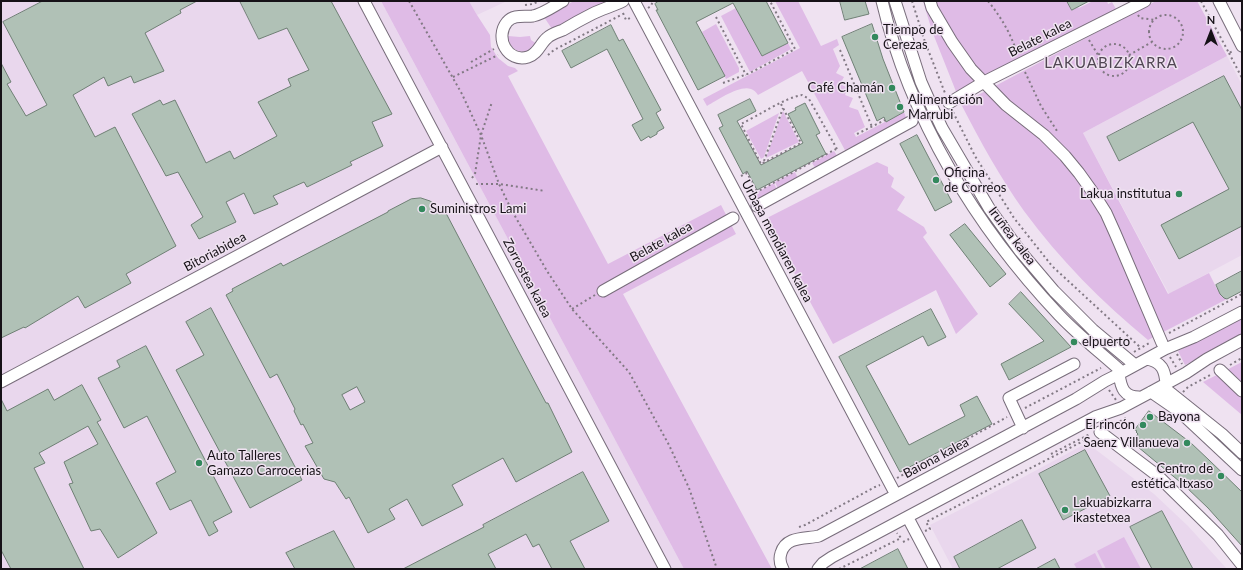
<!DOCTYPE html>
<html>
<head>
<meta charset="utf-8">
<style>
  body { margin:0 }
  #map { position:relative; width:1243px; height:570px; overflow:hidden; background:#efe2f1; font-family:Lato,sans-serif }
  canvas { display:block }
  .frame { position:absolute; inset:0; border:2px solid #161117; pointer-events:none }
  .north { position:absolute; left:1191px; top:12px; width:40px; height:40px; -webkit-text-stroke:3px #efe2f1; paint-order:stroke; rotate:0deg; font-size:11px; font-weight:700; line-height:16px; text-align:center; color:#161117 }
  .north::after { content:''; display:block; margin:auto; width:14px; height:18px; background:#161117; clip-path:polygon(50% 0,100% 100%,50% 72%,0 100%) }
</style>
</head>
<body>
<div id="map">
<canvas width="1243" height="570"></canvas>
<div class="frame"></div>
<div class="north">N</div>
</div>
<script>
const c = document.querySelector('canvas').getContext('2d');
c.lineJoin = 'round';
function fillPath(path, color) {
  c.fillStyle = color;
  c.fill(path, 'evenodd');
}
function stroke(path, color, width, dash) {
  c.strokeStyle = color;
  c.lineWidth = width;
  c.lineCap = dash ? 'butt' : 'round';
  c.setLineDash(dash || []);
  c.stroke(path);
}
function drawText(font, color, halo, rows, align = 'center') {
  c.font = font + ' Lato,sans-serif';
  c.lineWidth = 3;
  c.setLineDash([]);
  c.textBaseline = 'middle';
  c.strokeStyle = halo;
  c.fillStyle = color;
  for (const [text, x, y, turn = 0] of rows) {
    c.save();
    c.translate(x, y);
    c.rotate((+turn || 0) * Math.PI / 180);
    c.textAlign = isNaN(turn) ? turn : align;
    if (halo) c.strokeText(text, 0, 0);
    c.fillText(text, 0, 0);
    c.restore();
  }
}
fillPath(new Path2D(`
  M1,1H381L684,569H1Z
  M469,1H507L477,15Z
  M1227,56L1242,85V255L1169,294L1083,133Z
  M1087,443L1154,494L1188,526L1227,569H953L930,525L1018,480Z`), '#e9d7ed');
fillPath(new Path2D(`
  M381,1H469L477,15L490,35L491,47L498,58L508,66L515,68L518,71L508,76L608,264L721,205L736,234L623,294L772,569H684Z
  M574,1H606L552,29L544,17Z
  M775,1H798L821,46L837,39L839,45L833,49L840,66L836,73L844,77L840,84L848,88L845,95L853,98L849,107L858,110L865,127L854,133L856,137L904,112L907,120L846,152L802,71L758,95C756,92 754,90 751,89C739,85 718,100 707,106L703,99L800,48Z
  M923,1H1067L1072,10L1078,7L1079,8L1093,1H1107L1108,4L1112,2L1116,9L957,94L932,31Z
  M1156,1H1197L1227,56L1083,133L1168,294L1209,273L1217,289H1219L1220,294L1227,299L1148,340C1102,302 1060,260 1024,211C1000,177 980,141 961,104Z
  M736,8L762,56L788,43L791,49L750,72L721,16Z
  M716,24L739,68V72L726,79L702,32Z
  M508,36L520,37L530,36L531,40L537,44C526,57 510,53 508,36Z
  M783,111L799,142L766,158Z
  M779,113L764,157L761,159L746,131Z
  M834,151L838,157L816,169L812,163Z
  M877,162L888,167V173L894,178L891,187L905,197L897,210L924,227L927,233L923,237L978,314L956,334L936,290L833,344L765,219Z
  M795,172L798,178L778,189L775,182Z
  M774,183L777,190L757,200L754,194Z
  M1242,317V335L1185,365L1178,351Z
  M1242,362V415L1203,382Z
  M1124,537L1141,569H1106L1097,551Z
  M1095,553L1103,569H1077L1074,564Z`), '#dfbbe6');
const building = new Path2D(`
  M43,1H197L180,10L181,13L145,33L164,71L134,83L131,76L108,86L104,77L73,95L95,137L115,127L176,246L126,274L131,283L85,308L78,296L25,328L24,327L1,338V63L11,82L7,84L26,116L47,105L3,22Z
  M240,1H331L392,114L372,122L383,146L350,162L352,165L307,187L304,182L273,196L278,204L254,214L244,193L226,202L236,222L199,239L191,225L203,217L178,172L166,176L132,114L160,100L163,105L175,100L206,163L230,151L234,159L277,136L258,102L291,86L288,79L309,70L287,28L259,39Z
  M659,1H766L788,43L762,56L733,3L696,22L725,76L698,90L656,10H658L655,4Z
  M840,1H865L869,14L845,20Z
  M1067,1H1089L1072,10Z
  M872,24L883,59L904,112L886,122L884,117L877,121L842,37Z
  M611,25L619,41L623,39L661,110L656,113L664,128L657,132V134L650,138L649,136L641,141L632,125L643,119L607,49L571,68L562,51Z
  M1224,76L1242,110V226L1179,259L1161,225L1229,189L1193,122L1119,161L1107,137Z
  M750,99L756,111L737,121L761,165L803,143L788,114L796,110L795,108L805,103L820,133L816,135L826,154L757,190L747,171L743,174L719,128L723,126L718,115Z
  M917,135L952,202L935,211L900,144Z
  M421,198L430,201L442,209L447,215L511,337L546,403H548L572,452L516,482L503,458L452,485L463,505L422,526L407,499L389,509L395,519L368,533L349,497L346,499L335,482L324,479L305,446L313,443L303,424L301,425L294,411L295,409L277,374L270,378L226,295L233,291L232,289L281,263L283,266L388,212V211L411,199ZM357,387L365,402L350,410L342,395Z
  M965,224L1006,274L990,287L950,235Z
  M1242,271V291L1227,299L1224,298L1220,294L1216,285Z
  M1021,292L1071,347L1009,380L1001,364L1044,341L1009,304Z
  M211,308L302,480L250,508L176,370L204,355L186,322Z
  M931,309L946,337L928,346L923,336L866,366L909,445L965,416L960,405L977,396L992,424L900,472L839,357Z
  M146,346L232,512L213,522L218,531L209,536L191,500L170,510L156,483L176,472L147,416L124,428L98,378L120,367L117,361Z
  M82,385L101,420L97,422L100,427L157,533L118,558L100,529L91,531L69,484L73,483L64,462L98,444L88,426L39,453L45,463L34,468L84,569H11L1,550V399L7,411L48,389L54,400Z
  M1149,411L1191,443L1209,460L1242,492V546L1208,508L1185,486L1132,442L1138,434L1136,432L1137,431L1135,430Z
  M1085,450L1110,496L1063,520L1039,474Z
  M583,472L609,521L570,541L585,569H552L539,544L533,547L526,534L488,554L496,569H403L484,527L483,525Z
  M1162,511L1193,569H1152L1130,527Z
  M1022,520L1036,548L997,569H960L954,557Z
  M334,531L355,569H295L286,553Z
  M898,549L908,569H860Z
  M1055,559L1060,569H1036Z`);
fillPath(building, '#b0c1b6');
stroke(building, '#6f8075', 1);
const minor = new Path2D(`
  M364,1L665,569
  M563,1C554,6 543,14 533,16C524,17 514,14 507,22C494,38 508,63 528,57C538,54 540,44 547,38C551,34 558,32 563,30C573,24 582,19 592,14C602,9 613,6 623,1
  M634,1L896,495
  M882,1C910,119 976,227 1059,315C1079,336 1101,353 1122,372
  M895,1L921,82L934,111L942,128L989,208L1020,251L1054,291L1093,330L1135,365
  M930,1L932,8L952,42L971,69L1006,105L1044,135L1065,156L1079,173L1094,194L1106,213L1115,233L1162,343
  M1219,1L1242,46
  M949,103L984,82L1145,1
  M757,206L912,121
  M603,291L733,218
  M1147,359C1162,362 1165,370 1166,384
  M1220,370L1242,391
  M1119,374C1121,388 1124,397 1139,397
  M1,382L442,147
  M1162,386L1222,434L1242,453
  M1151,392L1180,412L1242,470
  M1023,428L1009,398L1074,364
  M1100,432L1158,476L1218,535L1242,565
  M908,518L935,569
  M783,569C780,564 779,559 781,553C786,536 805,539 819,536L1076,399L1105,381L1119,374L1165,349L1194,337L1242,312
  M818,569L823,563L832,557L1095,417L1121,408L1151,392L1186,373L1207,359L1242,340`);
stroke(minor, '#786d7b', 13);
stroke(new Path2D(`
  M409,1L462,94L481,135L499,184L512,211L547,271L572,309L629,372L669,445L689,488L717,569
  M912,1L925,42L945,93
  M988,1C1001,17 1011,34 1017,53
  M1201,1L1229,53L1233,51
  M525,5L533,4L539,1
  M648,8L651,6L653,1
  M623,13L626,20L632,17
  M1138,15L1140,18L1155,20
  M1149 32a17 17 0 1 1 34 0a17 17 0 1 1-34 0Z
  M716,17L746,75
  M1089,40L1098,55
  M1098 60a16 16 0 1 1 32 0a16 16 0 1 1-32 0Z
  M840,50L872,127
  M1229,53L1242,78
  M548,55L554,50L623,14
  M1129,55L1152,42
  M471,62L494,49
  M1025,72L1041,106L1057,131
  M453,77L498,55
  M723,83L750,73L795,49L770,1
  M781,104L801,143L761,164L741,124C758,116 784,98 802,95L809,99L837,149
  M953,112L975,156L1014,218L1052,266L1141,348
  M857,134L885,120
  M764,161L783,108
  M741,176L747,173L757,191
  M472,178L475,174L481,135L492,102
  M476,184H499L545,191
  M751,195L836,149
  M572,309L595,295
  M1169,333L1242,294
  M1134,352L1151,342
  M1177,354L1182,364
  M1170,357L1176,367
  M1230,365L1242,358
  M1109,390L1116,400
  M1183,392L1188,387L1212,374
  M1025,408L1101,368
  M1111,426L1126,418
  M1051,454L1090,434
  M897,478L1007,417
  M799,527L805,525L875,487L880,485
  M925,531L930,529L926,522L1091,437
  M903,542L909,539
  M839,569L901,538L897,533`), '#827984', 2, [2, 3]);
stroke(minor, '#fff', 11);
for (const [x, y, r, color] of [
  [875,37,4,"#33895d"],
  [892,88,4,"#33895d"],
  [900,107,4,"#33895d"],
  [936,180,4,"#33895d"],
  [1179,194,4,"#33895d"],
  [422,209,4,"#33895d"],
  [1074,342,4,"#33895d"],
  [1150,417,4,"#33895d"],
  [1143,425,4,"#33895d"],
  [1187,443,4,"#33895d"],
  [199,463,4,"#33895d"],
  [1221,476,4,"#33895d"],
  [1065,510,4,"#33895d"]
]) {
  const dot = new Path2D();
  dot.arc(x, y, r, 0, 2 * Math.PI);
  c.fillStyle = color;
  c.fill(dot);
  stroke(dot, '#efe2f1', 1.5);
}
drawText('13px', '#161117', '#efe2f1', [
  ["Tiempo de",883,30],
  ["Cerezas",883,45],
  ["Café Chamán",884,88,"right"],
  ["Alimentación",908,100],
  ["Marrubi",908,115],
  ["Oficina",944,173],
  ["de Correos",944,188],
  ["Lakua institutua",1171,194,"right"],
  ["Suministros Lami",430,209],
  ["elpuerto",1082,342],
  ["Bayona",1158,417],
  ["El rincón",1135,425,"right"],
  ["Saenz Villanueva",1179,443,"right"],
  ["Auto Talleres",207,456],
  ["Gamazo Carrocerias",207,471],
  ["Centro de",1213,469,"right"],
  ["estética Itxaso",1213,484,"right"],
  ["Lakuabizkarra",1073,503],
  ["ikastetxea",1073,518]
], 'left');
drawText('13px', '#161117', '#efe2f1', [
  ["Belate kalea",1040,38,-27],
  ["Iruñea kalea",1012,236,53],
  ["Urbasa mendiaren kalea",777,241,62],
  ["Belate kalea",661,242,-29],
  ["Bitoriabidea",215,252,-28],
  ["Zorrostea kalea",527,278,62],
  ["Baiona kalea",936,458,-28]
]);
c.letterSpacing = '1px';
drawText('15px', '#504653', '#efe2f1', [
  ["LAKUABIZKARRA",1111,63]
]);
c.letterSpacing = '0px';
</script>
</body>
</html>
